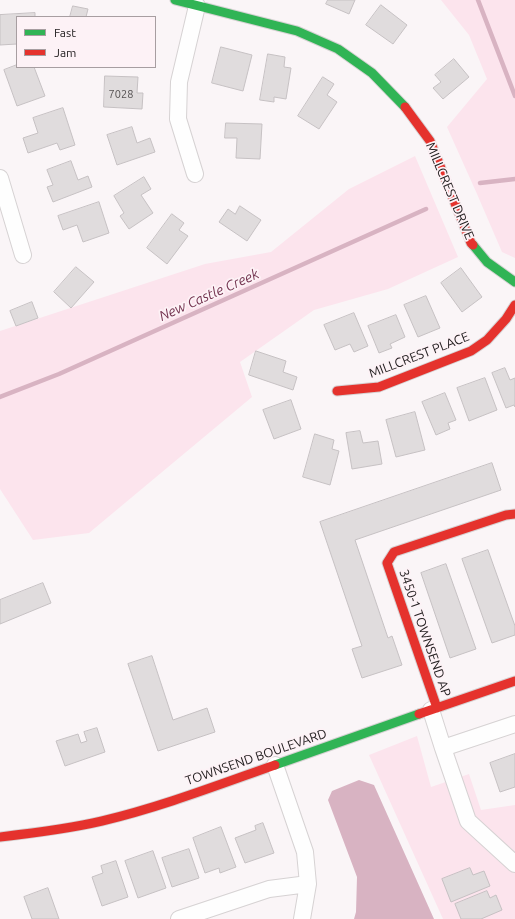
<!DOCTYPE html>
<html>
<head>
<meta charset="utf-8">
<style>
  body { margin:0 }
  #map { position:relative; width:515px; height:919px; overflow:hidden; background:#faf5f7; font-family:Ubuntu,sans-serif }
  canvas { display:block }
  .legend { position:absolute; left:16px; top:16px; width:140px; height:52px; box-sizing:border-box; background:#fdf2f6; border:1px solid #a79ea1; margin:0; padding:5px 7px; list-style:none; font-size:12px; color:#252122 }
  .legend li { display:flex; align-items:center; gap:8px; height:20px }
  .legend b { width:20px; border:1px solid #a79ea1 }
</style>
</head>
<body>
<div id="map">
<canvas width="515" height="919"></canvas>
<ul class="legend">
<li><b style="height:5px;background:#30b455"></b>Fast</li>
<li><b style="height:5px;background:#e5322d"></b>Jam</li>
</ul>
</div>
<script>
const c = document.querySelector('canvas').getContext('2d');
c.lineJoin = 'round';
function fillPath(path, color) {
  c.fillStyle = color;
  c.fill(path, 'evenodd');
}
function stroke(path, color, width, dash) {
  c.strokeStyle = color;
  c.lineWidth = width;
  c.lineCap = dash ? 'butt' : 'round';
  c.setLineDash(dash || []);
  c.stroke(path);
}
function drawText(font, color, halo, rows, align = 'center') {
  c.font = font + ' Ubuntu,sans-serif';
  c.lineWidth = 3.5;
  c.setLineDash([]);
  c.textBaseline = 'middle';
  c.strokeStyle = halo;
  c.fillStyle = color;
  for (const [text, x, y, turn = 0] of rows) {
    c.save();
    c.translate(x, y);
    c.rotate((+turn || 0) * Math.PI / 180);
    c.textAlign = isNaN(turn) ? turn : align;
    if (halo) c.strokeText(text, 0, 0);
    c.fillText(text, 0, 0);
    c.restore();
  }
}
fillPath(new Path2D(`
  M441,0H515V258L502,252L477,194L447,127L487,79L469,35Z
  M415,156L458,257L388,289L314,310L240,362L252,397L89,533L33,540L0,489V331L205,264L271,252L349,189Z
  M417,736L431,787L469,774L481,810L515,805V919H443L369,755Z`), '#fce4ed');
fillPath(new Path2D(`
  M359,780L374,785L434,919H354L356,912L357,877L328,800L332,791Z`), '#d8b3c2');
stroke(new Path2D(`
  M478,0L515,96
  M480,183L515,179
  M0,397L59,374L426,209`), '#d8b3c2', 4.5);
const building = new Path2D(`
  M328,0H355L349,14L326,4Z
  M381,5L407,25L393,44L366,25Z
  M73,6L88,9L86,17H70Z
  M35,13V17H17V44L0,45V15Z
  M221,47L252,55L243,91L212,83Z
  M268,54L285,57L284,67L291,68L286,99L274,97V102L260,100Z
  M454,59L469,77L443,99L433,88L441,82L435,75Z
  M17,65V67H34L45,96L17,106L4,70Z
  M105,76L138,77L137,93H143L142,109L104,107Z
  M323,77L334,84L327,95L337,102L319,129L298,116Z
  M63,108L75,145L60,150L57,143L28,153L23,138L38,133L33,118Z
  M226,123L262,124L260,159L236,158L237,138H225Z
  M132,127L137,143L150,138L155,152L117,165L107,135Z
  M71,161L78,180L88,176L92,187L53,202L47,187L53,185L47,170Z
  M144,177L151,189L141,195L153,213L129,229L120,216L124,213L114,196Z
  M99,202L109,233L83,242L77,225L63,230L58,216Z
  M240,206L261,220L247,241L219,222L228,209L235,214Z
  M172,214L184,223L179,230L188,236L167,264L147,248Z
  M76,267L94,282L71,308L54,292Z
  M461,268L482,297L462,312L441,283Z
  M426,296L440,328L418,337L404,305Z
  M32,302L38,318L16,326L10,311Z
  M354,313L368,346L354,352L350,344L335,350L324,325Z
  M396,315L405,337L390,344L392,348L379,353L368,326Z
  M256,351L286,361L283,372L297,377L293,390L249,375Z
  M505,368L510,380L515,378V407L514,405L506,408L492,373Z
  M485,378L497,410L469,421L457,388Z
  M445,393L456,420L448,423L450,429L436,435L422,402Z
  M291,400L301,429L274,439L263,410Z
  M415,412L425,450L396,457L386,420Z
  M360,431L363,443L378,441L382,464L352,469L346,433Z
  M315,434L334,440L332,449L339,451L330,485L303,477Z
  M492,463L501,490L355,540L388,638L392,636L402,665L362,678L352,649L362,646L320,522Z
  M488,550L515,626V635L492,643L462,559Z
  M446,564L476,649L450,658L421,573Z
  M43,583L51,603L0,624V600Z
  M152,656L173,720L207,708L215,732L158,751L128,664Z
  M97,728L105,752L65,766L56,741L78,734L81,743L87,741L84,732Z
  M515,754V787L500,792L490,763Z
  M263,823L274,853L245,863L235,838L256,830L255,826Z
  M221,827L236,867L220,873L219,868L205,873L193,838Z
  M189,849L199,878L172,887L162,858Z
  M153,851L166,888L138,898L125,861Z
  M116,861L128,897L102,906L92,877L103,873L101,866Z
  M470,868L473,875L484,871L490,886L451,902L442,879Z
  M48,888L59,919H32L24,897Z
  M487,891L490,898L496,895L502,910L481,919H461L455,904Z`);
fillPath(building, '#e0dcdd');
stroke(building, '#c6c1c3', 1);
const street = new Path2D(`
  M195,174L178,119L179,82L197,6
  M0,178L23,255
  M431,710L443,748L515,724
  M443,748L468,821L515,864
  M275,765L305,852L308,884L302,919
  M179,919L269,889L308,884`);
const fast = new Path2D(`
  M175,0L297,31L338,49L372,73L405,107
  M473,245L487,262L515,282
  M275,765L419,714`);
const jam = new Path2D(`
  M405,107L430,141L471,243L473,245
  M337,391L379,387L471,351L487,340L506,319L515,305
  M437,708L387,563L394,552L506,515L515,514
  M419,714L515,681
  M0,837C34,833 68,829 102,821C161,807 218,785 275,765`);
stroke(street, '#d6d2d3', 18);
stroke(fast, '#d6d2d3', 11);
stroke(jam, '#d6d2d3', 11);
stroke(street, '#fefefe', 16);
stroke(fast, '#30b455', 9);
stroke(jam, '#e5322d', 9);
drawText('11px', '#555152', null, [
  ["7028",121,94]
]);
drawText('13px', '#252122', '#fdf2f6', [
  ["MILLCREST DRIVE",450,191,67],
  ["MILLCREST PLACE",419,355,-21],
  ["3450-1 TOWNSEND AP",425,633,71],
  ["TOWNSEND BOULEVARD",256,757,-19]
]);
drawText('italic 14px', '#743450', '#fdf2f6', [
  ["New Castle Creek",209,295,-24]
]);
</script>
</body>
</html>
